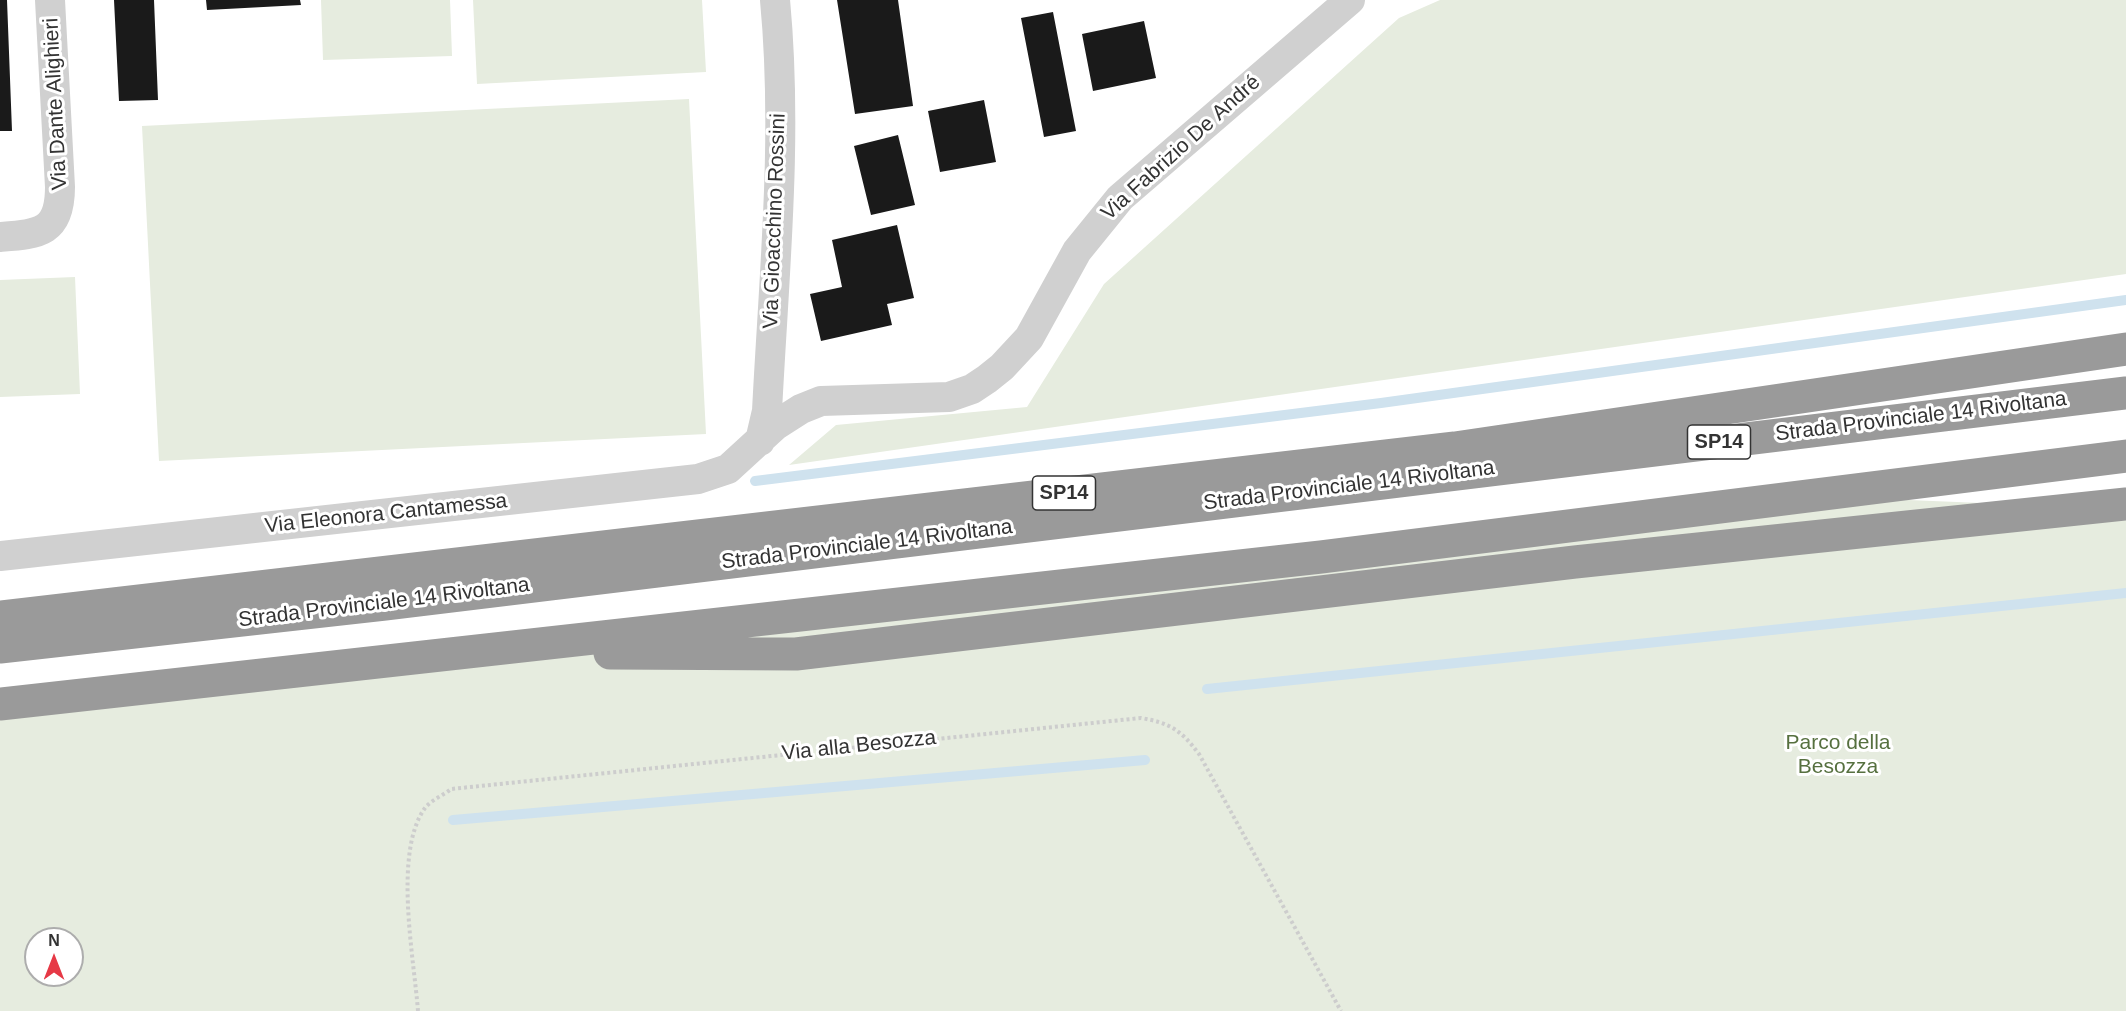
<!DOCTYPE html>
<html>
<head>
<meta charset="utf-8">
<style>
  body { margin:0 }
  #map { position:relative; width:2126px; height:1011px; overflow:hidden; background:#fff; font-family:Arial,sans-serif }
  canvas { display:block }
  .north { position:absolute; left:24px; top:927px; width:60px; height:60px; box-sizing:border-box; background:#fff; border:2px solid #adadad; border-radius:50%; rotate:0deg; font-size:16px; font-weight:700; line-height:24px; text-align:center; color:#333 }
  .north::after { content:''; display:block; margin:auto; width:21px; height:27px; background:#e63946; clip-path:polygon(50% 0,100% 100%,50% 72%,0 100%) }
</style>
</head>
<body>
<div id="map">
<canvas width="2126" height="1011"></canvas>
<div class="north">N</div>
</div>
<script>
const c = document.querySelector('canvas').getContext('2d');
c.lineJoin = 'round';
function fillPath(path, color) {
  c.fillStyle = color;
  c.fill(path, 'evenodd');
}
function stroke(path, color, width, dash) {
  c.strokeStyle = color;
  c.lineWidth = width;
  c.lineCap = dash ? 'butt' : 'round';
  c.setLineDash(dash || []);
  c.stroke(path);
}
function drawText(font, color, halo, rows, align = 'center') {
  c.font = font + ' Arial,sans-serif';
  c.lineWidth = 6;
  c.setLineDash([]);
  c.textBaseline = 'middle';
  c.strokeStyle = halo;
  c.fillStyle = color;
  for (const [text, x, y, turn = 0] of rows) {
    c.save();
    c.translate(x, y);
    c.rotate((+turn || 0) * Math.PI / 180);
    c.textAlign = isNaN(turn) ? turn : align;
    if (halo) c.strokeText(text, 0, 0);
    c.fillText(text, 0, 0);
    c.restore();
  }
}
fillPath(new Path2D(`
  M321,0H450L452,56L323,60Z
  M473,0H702L706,72L477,84Z
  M1440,0H2126V274L789,465L836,425L1027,407L1104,284L1399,18Z
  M689,99L706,434L159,461L142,126Z
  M75,277L80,394L0,397V280Z
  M1836,497L2126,509V1011H0V709ZM36,939H72V975H36Z`), '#e6ecdf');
stroke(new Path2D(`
  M755,481L1381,403L2126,300
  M1207,689L2126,593
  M453,820L1145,760`), '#cfe2ee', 10);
fillPath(new Path2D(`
  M0,0H7L12,131H0Z
  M114,0H154L158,100L119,101Z
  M206,0H300L301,5L207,10Z
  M837,0H898L913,106L855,114Z
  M1053,12L1076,131L1044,137L1021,18Z
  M1144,21L1156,78L1093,91L1082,34Z
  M984,100L996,162L940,172L928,111Z
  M898,135L915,205L871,215L854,146Z
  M897,225L914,298L887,304L892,325L821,341L810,294L842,287L832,240Z`), '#1a1a1a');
stroke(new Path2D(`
  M418,1011C414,958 393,852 425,808C431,800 444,795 451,789L1141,718C1170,723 1181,730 1199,754L1341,1011`), '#cdcdcd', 4, [3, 3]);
stroke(new Path2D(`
  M0,237C39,234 60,233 60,187L50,0
  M760,441L767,411C774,274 788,136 775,0
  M0,556L698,479L728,469L776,425L801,409L821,401L949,397L972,389L987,379L1002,367L1029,338L1077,251L1120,198L1350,0`), '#d0d0d0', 30);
stroke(new Path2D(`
  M0,617L1455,448L2126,349
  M0,647L385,604L2126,393
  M610,653L796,654L1575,562L2126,504
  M0,704L1321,557L2126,456`), '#9a9a9a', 33);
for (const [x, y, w] of [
  [1719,442,63],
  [1064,493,63]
]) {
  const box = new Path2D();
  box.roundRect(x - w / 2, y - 17, w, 34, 4.5);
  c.fillStyle = '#fff';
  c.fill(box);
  stroke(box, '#333', 1.5);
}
drawText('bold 20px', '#333', null, [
  ["SP14",1719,442],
  ["SP14",1064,493]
]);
drawText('21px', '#333', '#fff', [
  ["Via Dante Alighieri",56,104,-93],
  ["Via Fabrizio De André",1181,148,-42],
  ["Via Gioacchino Rossini",775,221,-88],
  ["Strada Provinciale 14 Rivoltana",1921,417,-7],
  ["Strada Provinciale 14 Rivoltana",1349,486,-7],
  ["Via Eleonora Cantamessa",386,514,-6],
  ["Strada Provinciale 14 Rivoltana",867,545,-7],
  ["Strada Provinciale 14 Rivoltana",384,603,-7],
  ["Via alla Besozza",859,746,-6]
]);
drawText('21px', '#56703f', '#fff', [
  ["Parco della",1838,743],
  ["Besozza",1838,767]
]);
</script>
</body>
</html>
